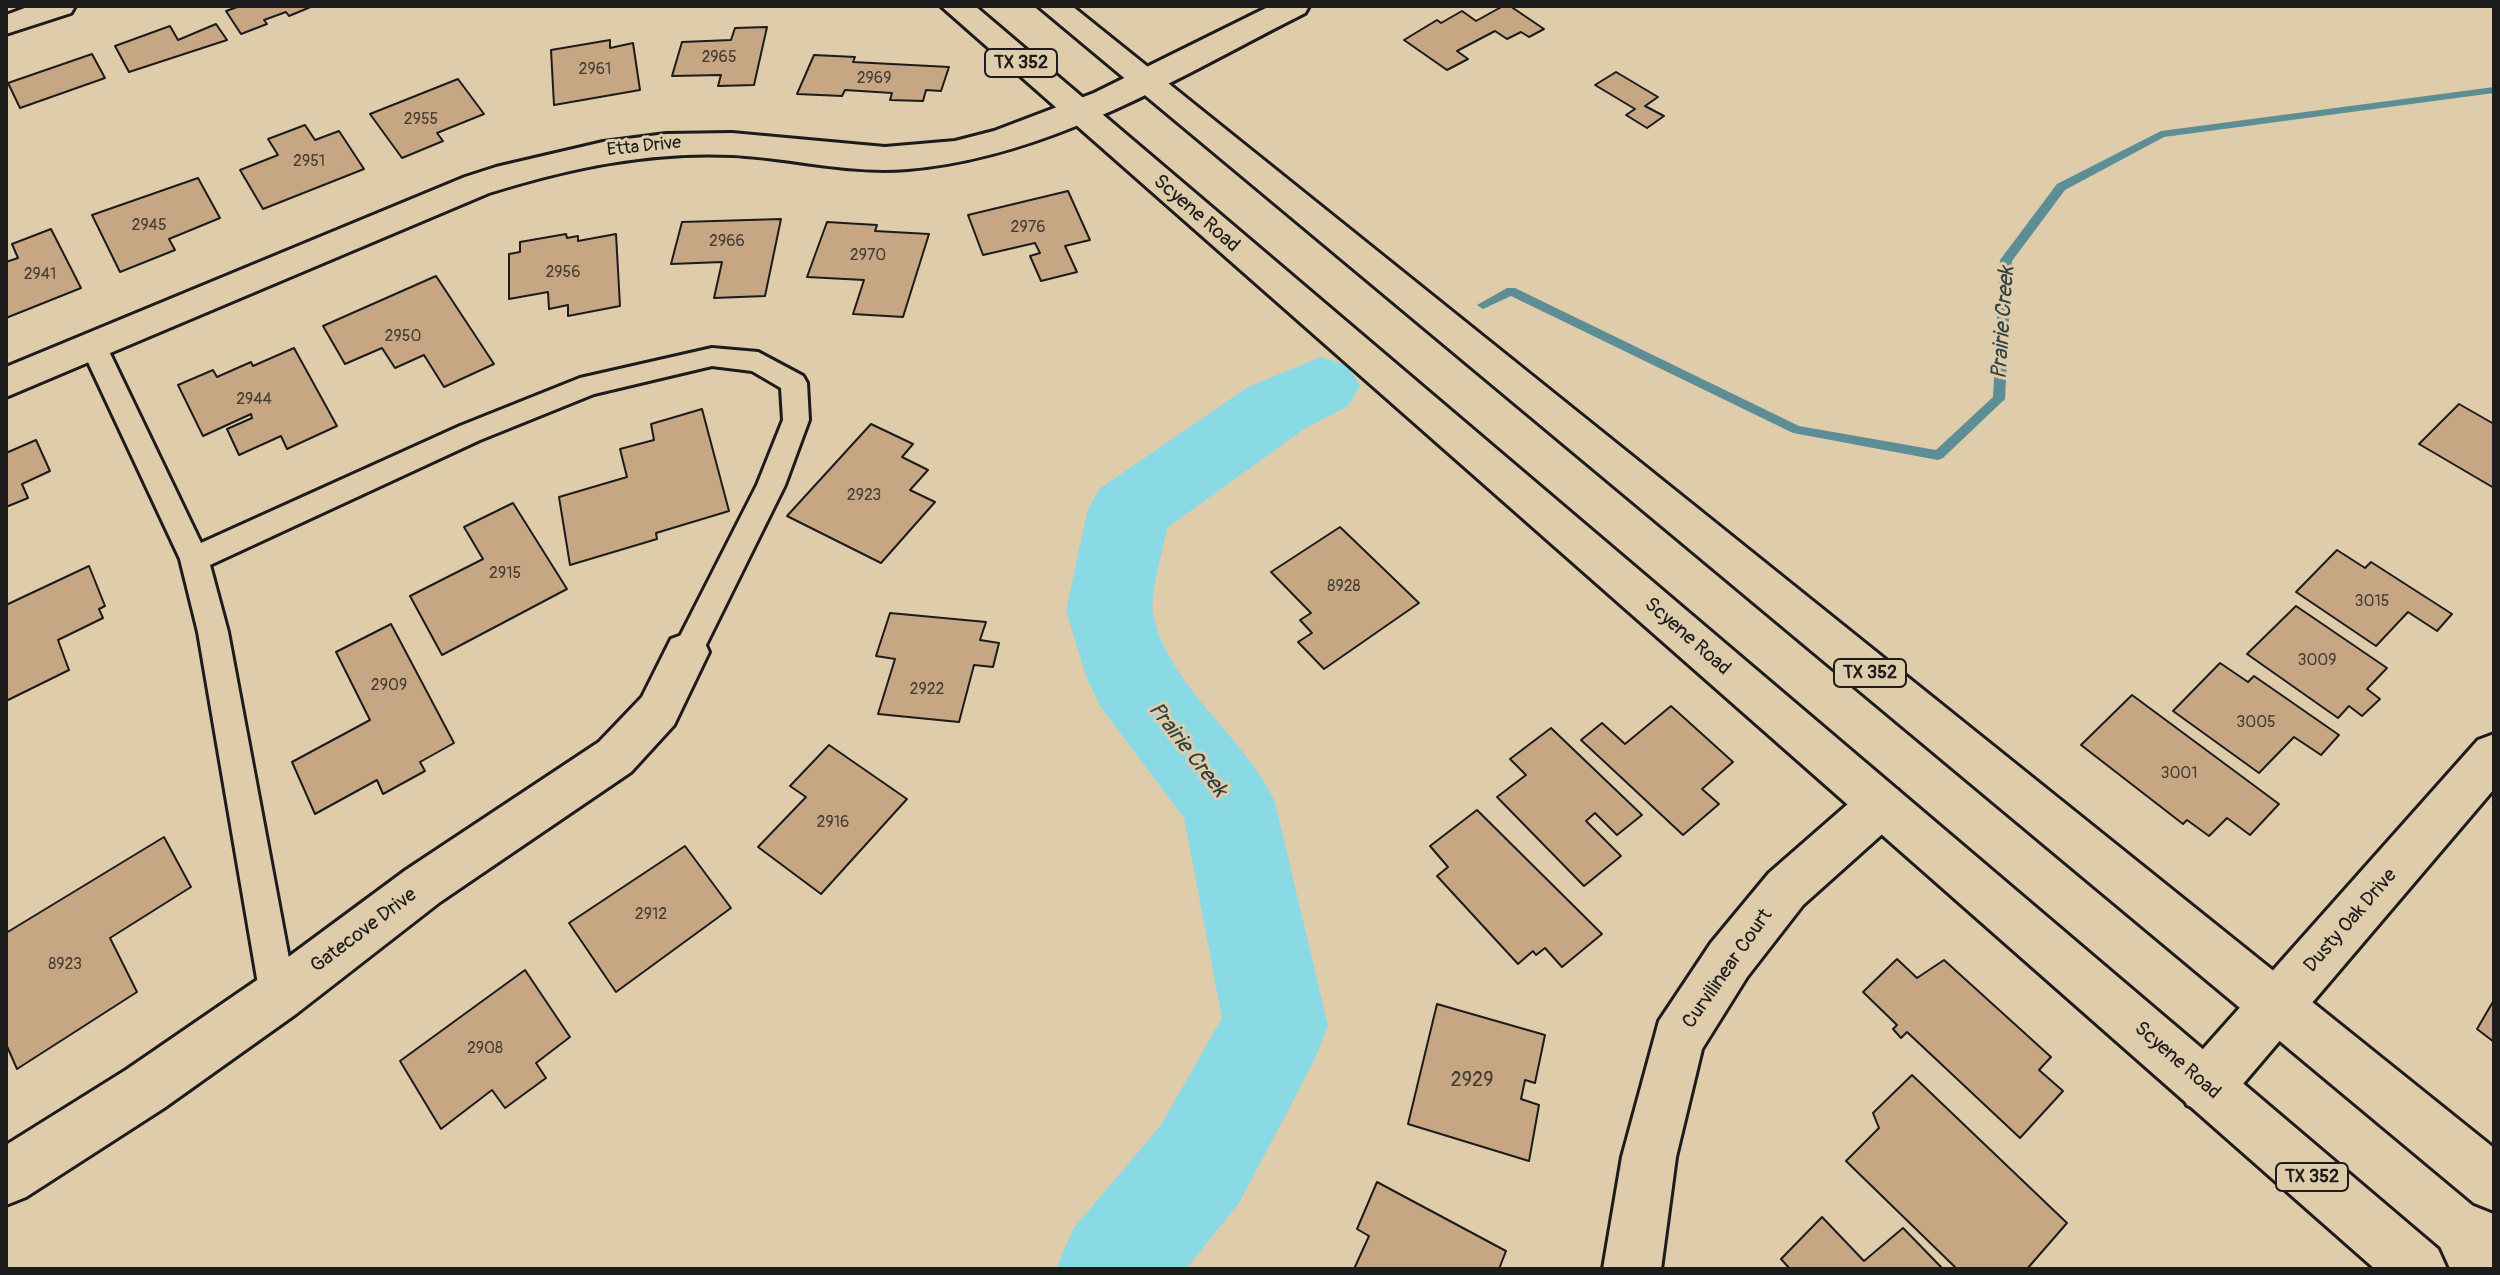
<!DOCTYPE html>
<html>
<head>
<meta charset="utf-8">
<style>
  body { margin:0 }
  #map { position:relative; width:2500px; height:1275px; overflow:hidden; background:#deccaa; font-family:Pangolin,sans-serif }
  canvas { display:block }
  .frame { position:absolute; inset:0; border:8px solid #1c1c1c; pointer-events:none }
</style>
</head>
<body>
<div id="map">
<canvas width="2500" height="1275"></canvas>
<div class="frame"></div>
</div>
<script>
const c = document.querySelector('canvas').getContext('2d');
c.lineJoin = 'round';
function fillPath(path, color) {
  c.fillStyle = color;
  c.fill(path, 'evenodd');
}
function stroke(path, color, width, dash) {
  c.strokeStyle = color;
  c.lineWidth = width;
  c.lineCap = dash ? 'butt' : 'round';
  c.setLineDash(dash || []);
  c.stroke(path);
}
function drawText(font, color, halo, rows, align = 'center') {
  c.font = font + ' Pangolin,sans-serif';
  c.lineWidth = 6;
  c.setLineDash([]);
  c.textBaseline = 'middle';
  c.strokeStyle = halo;
  c.fillStyle = color;
  for (const [text, x, y, turn = 0] of rows) {
    c.save();
    c.translate(x, y);
    c.rotate((+turn || 0) * Math.PI / 180);
    c.textAlign = isNaN(turn) ? turn : align;
    if (halo) c.strokeText(text, 0, 0);
    c.fillText(text, 0, 0);
    c.restore();
  }
}
fillPath(new Path2D(`
  M2494,87V93L2164,137L2065,190L2012,261L2005,399L1943,458L1938,460L1793,433L1511,296L1483,309L1477,305L1507,288H1515L1799,426L1936,450L1993,397L2000,260L2057,184L2161,131Z`), '#5e8e95');
fillPath(new Path2D(`
  M1321,357L1348,366L1360,386L1348,406L1304,429L1167,528C1163,550 1150,593 1153,613C1166,685 1245,736 1275,802L1328,1026L1313,1063L1239,1203L1186,1269H1056L1073,1229L1161,1125L1222,1018L1184,818L1100,706L1087,679L1066,611L1087,512L1099,489L1248,387Z`), '#8adae5');
const building = new Path2D(`
  M240,6H313L289,16L286,12L264,20L267,24L241,34L226,11Z
  M1503,6H1510L1544,29L1529,37L1521,32L1507,39L1495,31L1457,51L1468,59L1447,70L1404,40L1437,20L1441,23L1462,11L1476,21Z
  M216,24L227,40L129,72L115,46L170,26L178,40Z
  M767,27L754,85L718,86L721,75L672,76L682,42L731,40L735,28Z
  M610,40V48L633,43L640,90L554,105L551,50Z
  M92,54L105,78L20,108L8,83Z
  M814,55L855,57L853,62L949,67L941,91L926,90L923,101L890,100L892,93L845,90L842,96L797,94Z
  M1616,72L1658,97L1645,106L1664,116L1647,128L1626,115L1635,109L1595,85Z
  M458,79L484,114L437,133L443,141L402,158L370,114Z
  M305,125L315,140L339,131L364,169L263,209L240,170L278,155L268,139Z
  M198,178L220,218L169,239L175,250L120,272L92,215Z
  M1068,191L1090,240L1065,246L1077,272L1041,281L1030,256L1040,253L1035,243L983,255L968,215Z
  M781,219L765,296L714,298L722,262L671,264L682,222Z
  M827,222L877,225L875,231L929,234L903,317L853,314L864,280L807,277Z
  M51,229L81,288L6,318V262L18,258L12,244Z
  M566,234L567,238L578,236V241L616,234L620,306L568,316V305L549,309L548,292L509,299V254L520,252V242Z
  M436,276L494,364L444,387L424,355L395,368L382,348L345,364L323,326Z
  M294,348L337,426L287,449L281,436L239,455L227,429L252,418L251,414L203,436L178,385L213,370L217,377L251,362L253,366Z
  M2459,404L2494,424V488L2419,444Z
  M702,409L729,511L656,533L657,539L570,565L559,497L627,477L620,449L654,440L651,424Z
  M871,424L913,444L902,457L928,470L910,490L935,502L881,563L787,516Z
  M36,440L50,471L22,484L28,498L6,507V453Z
  M513,503L567,589L442,655L410,596L483,559L464,527Z
  M1340,527L1419,603L1324,669L1298,642L1312,633L1300,620L1311,613L1271,572Z
  M2337,550L2365,568L2371,562L2452,614L2437,631L2408,612L2376,646L2296,592Z
  M89,566L105,606L99,609L103,618L58,640L69,670L6,701V605Z
  M2296,606L2387,668L2367,689L2380,699L2362,716L2349,706L2338,718L2247,654Z
  M890,613L986,622L980,640L999,643L993,667L974,665L959,722L878,714L895,659L876,656Z
  M391,624L454,743L420,762L425,771L383,794L377,780L315,814L292,762L370,720L336,652Z
  M2220,663L2248,682L2254,676L2339,735L2321,755L2294,737L2259,773L2173,711Z
  M2132,695L2279,804L2250,835L2227,818L2209,836L2187,820L2183,824L2081,745Z
  M1671,706L1733,762L1702,789L1719,804L1683,835L1581,740L1602,723L1625,744Z
  M1551,728L1642,815L1617,835L1595,813L1586,821L1621,856L1584,886L1497,797L1526,775L1510,759Z
  M829,745L907,799L821,894L758,847L806,797L790,786Z
  M1477,810L1602,934L1562,967L1545,948L1536,955L1533,951L1518,964L1437,876L1448,867L1430,846Z
  M164,837L191,887L110,938L137,992L17,1069L6,1044V933Z
  M685,846L731,908L616,992L569,923Z
  M1897,959L1917,978L1944,960L2051,1057L2039,1070L2063,1091L2020,1138L1907,1032L1901,1038L1893,1029L1897,1025L1863,992Z
  M525,970L570,1037L536,1063L546,1078L505,1108L492,1090L441,1129L400,1061Z
  M2494,1000V1042L2477,1029Z
  M1437,1004L1545,1035L1535,1083L1525,1080L1521,1099L1539,1105L1529,1161L1408,1124Z
  M1912,1075L2067,1223L2027,1269H1957L1846,1161L1879,1128L1873,1113Z
  M1377,1182L1506,1251L1499,1269H1354L1369,1236L1357,1229Z
  M1822,1217L1864,1261L1903,1228L1943,1269H1790L1781,1259Z`);
fillPath(building, '#c6a683');
stroke(building, '#1c1c1c', 2);
const service = new Path2D(`
  M93,336L102,338L106,345L201,543L460,426L580,378L712,348L758,352L803,376L807,383L809,420L785,485L698,661L687,665L676,661L672,652L757,485L783,420L781,388L752,371L712,366L594,394L480,440L210,565L228,632L296,996L290,1008L278,1013L266,1008L260,996L198,632L180,559L80,345L84,338Z`);
const minor = new Path2D(`
  M30,6H75L71,13L6,34V15Z
  M1270,6H1309L1305,13C1180,76 1051,157 908,169C849,174 791,158 733,155C649,151 569,168 489,193L6,397V367L465,177L496,167L603,142L666,134L732,133L885,147L955,141L994,131L1094,93Z
  M687,633L703,639L709,652L674,725L631,772L440,902L296,1014L164,1108L26,1197L6,1205V1145L126,1070L260,978L406,870L599,742L642,697L671,639Z
  M2494,734V789L2225,1105L2206,1113L2187,1105L2179,1086L2187,1067L2478,740Z
  M1881,784L1898,790L1905,805L1898,820L1803,905L1747,977L1702,1049L1676,1157L1661,1269H1603L1622,1157L1659,1021L1711,943L1769,873L1864,790Z`);
const primary = new Path2D(`
  M941,6H975L2438,1249L2447,1269H2375Z
  M1038,6H1072L2494,1148V1211L2474,1203Z`);
stroke(service, '#1c1c1c', 6);
stroke(minor, '#1c1c1c', 6);
stroke(primary, '#1c1c1c', 6);
fillPath(service, '#deccaa');
fillPath(minor, '#deccaa');
fillPath(primary, '#deccaa');
drawText('16px', '#463e36', null, [
  ["2965",719,58],
  ["2961",595,70],
  ["2969",874,79],
  ["2955",421,120],
  ["2951",309,162],
  ["2945",149,226],
  ["2976",1028,228],
  ["2966",727,242],
  ["2970",868,256],
  ["2956",563,273],
  ["2941",40,275],
  ["2950",403,337],
  ["2944",254,400],
  ["2923",864,496],
  ["2915",505,574],
  ["8928",1344,587],
  ["3015",2372,602],
  ["3009",2317,661],
  ["2909",389,686],
  ["2922",927,690],
  ["3005",2256,723],
  ["3001",2179,774],
  ["2916",833,823],
  ["2912",651,915],
  ["8923",65,965],
  ["2908",485,1049]
]);
for (const [x, y, w] of [
  [1021,63,72],
  [1870,673,72],
  [2312,1177,72]
]) {
  const box = new Path2D();
  box.roundRect(x - w / 2, y - 14, w, 28, 6);
  c.fillStyle = '#deccaa';
  c.fill(box);
  stroke(box, '#1c1c1c', 2);
}
drawText('bold 18px', '#1c1c1c', null, [
  ["TX 352",1021,63],
  ["TX 352",1870,673],
  ["TX 352",2312,1177]
]);
drawText('18px', '#1c1c1c', '#deccaa', [
  ["Etta Drive",644,147,-6]
]);
drawText('20px', '#1c1c1c', '#deccaa', [
  ["Scyene Road",1196,214,41],
  ["Scyene Road",1687,637,41],
  ["Dusty Oak Drive",2351,921,-49],
  ["Gatecove Drive",364,931,-37],
  ["Curvilinear Court",1728,969,-55],
  ["Scyene Road",2177,1061,41]
]);
drawText('20px', '#463e36', null, [
  ["2929",1472,1081]
]);
drawText('italic 22px', '#324244', '#deccaa', [
  ["Prairie Creek",2004,323,-86],
  ["Prairie Creek",1187,750,52]
]);
</script>
</body>
</html>
